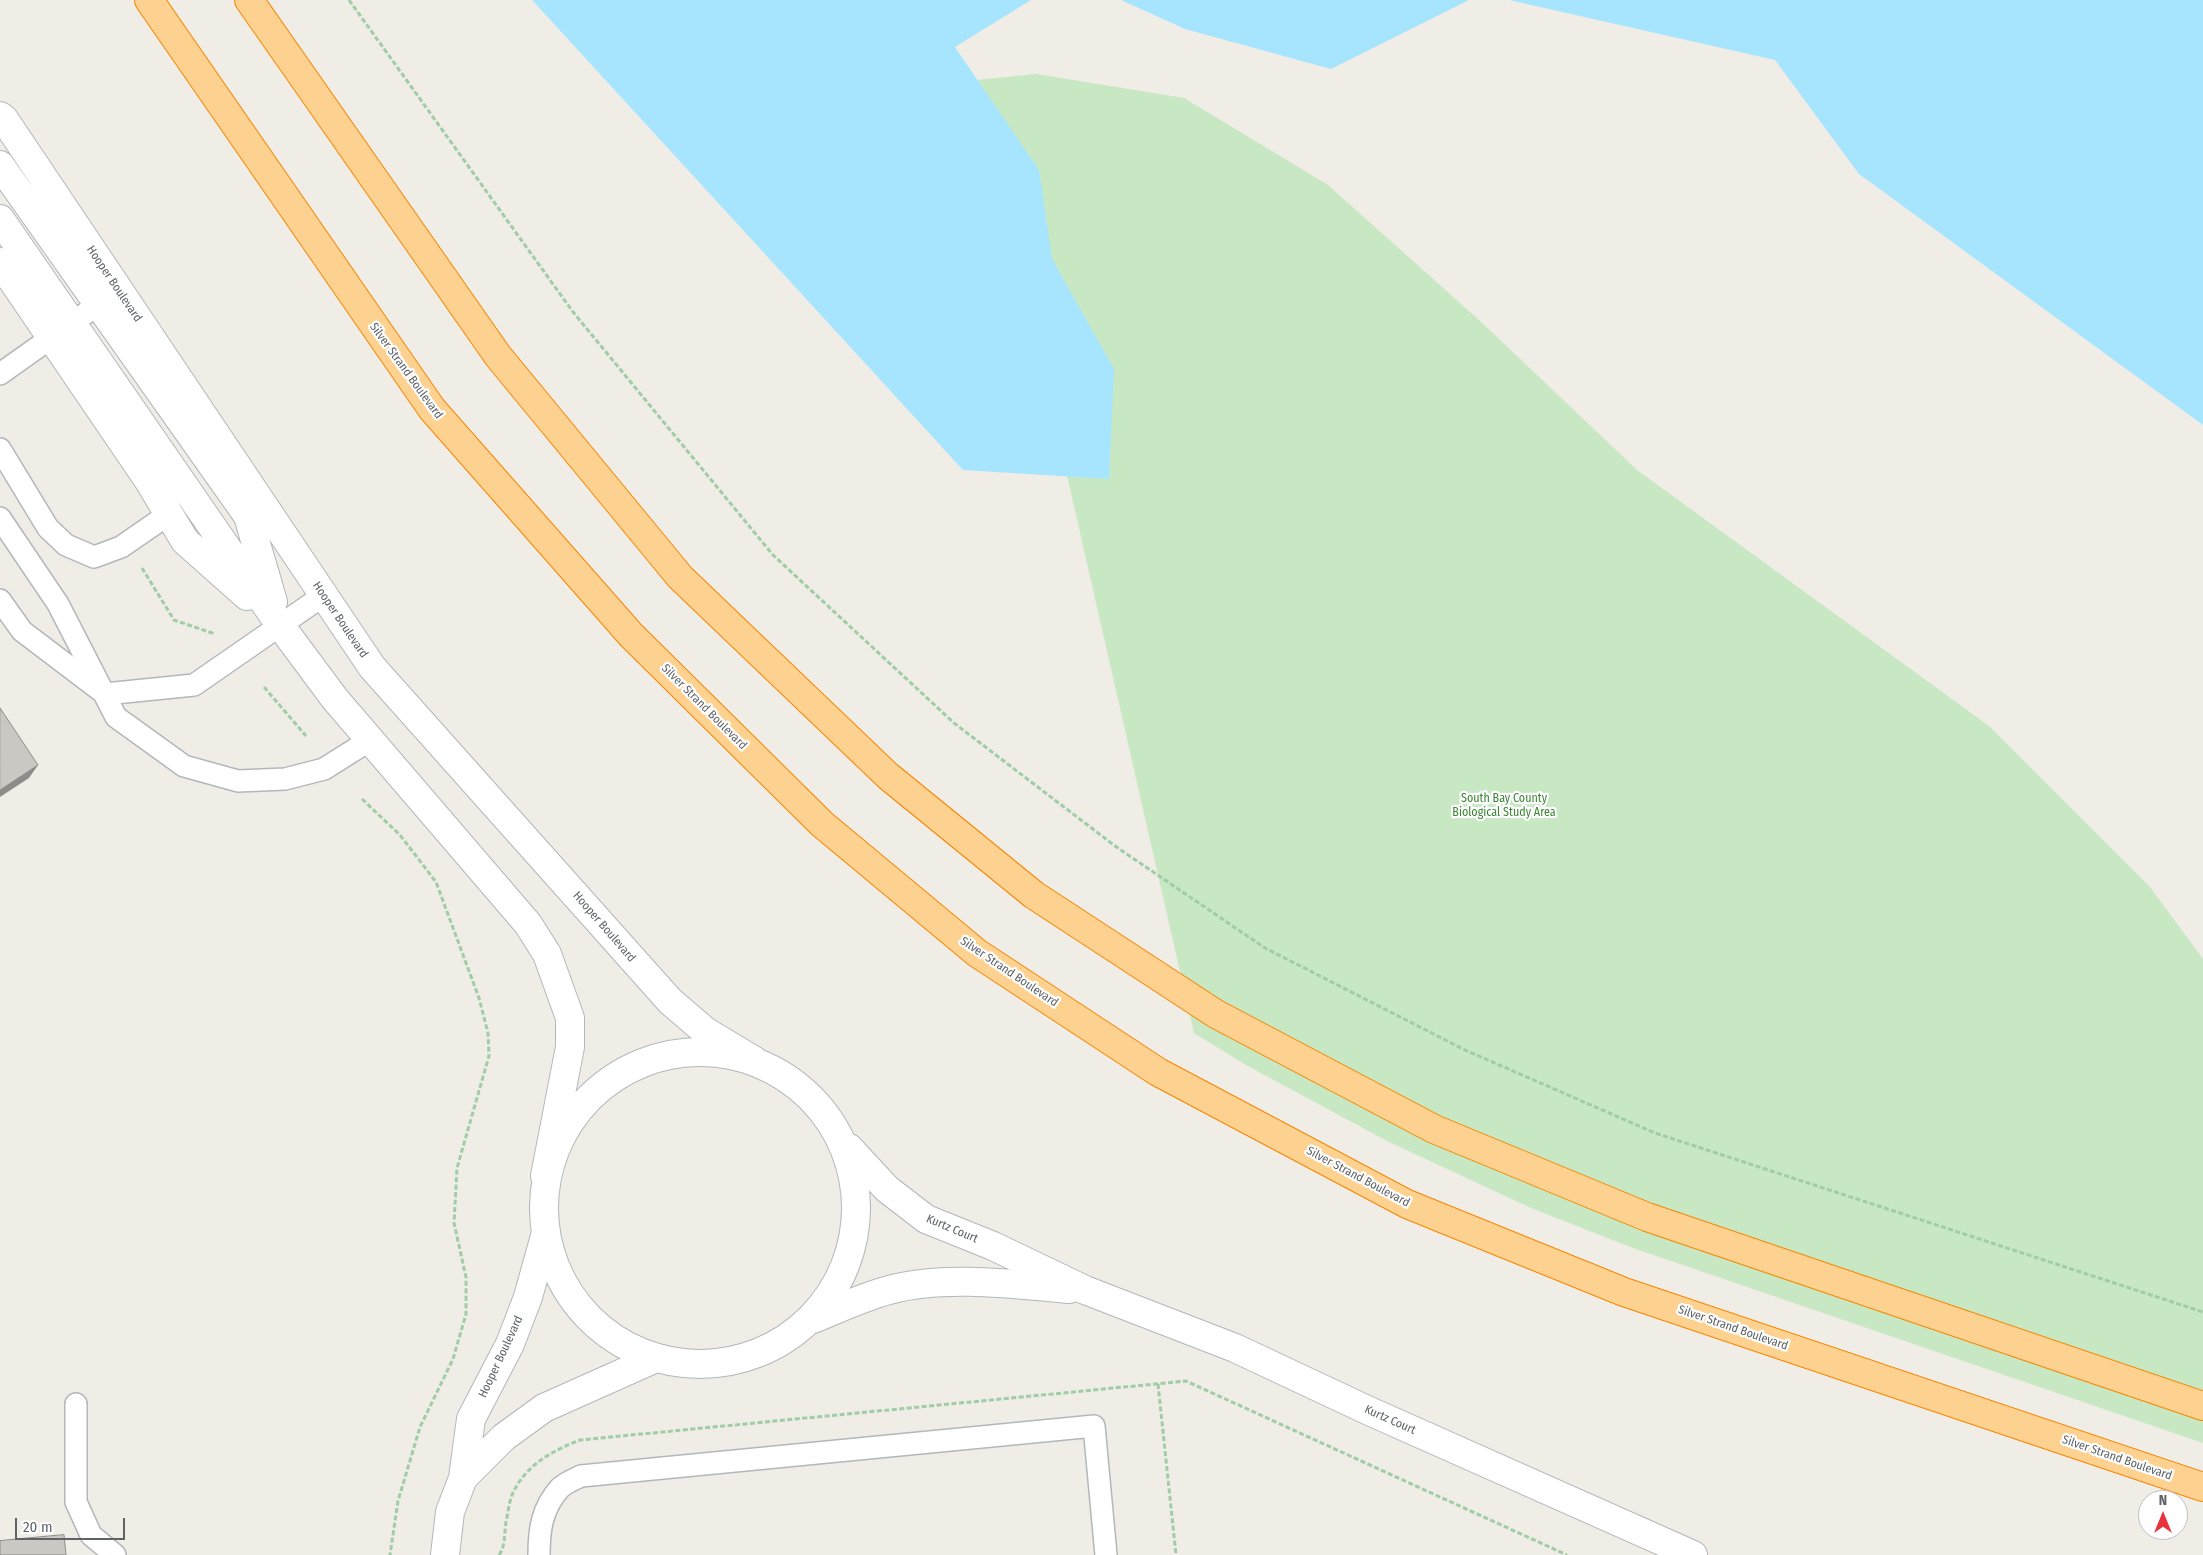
<!DOCTYPE html>
<html>
<head>
<meta charset="utf-8">
<style>
  body { margin:0 }
  #map { position:relative; width:2203px; height:1555px; overflow:hidden; background:#f0ece6; font-family:"Fira Sans Condensed",sans-serif }
  canvas { display:block }
  .north { position:absolute; left:2138px; top:1490px; width:50px; height:50px; box-sizing:border-box; background:#fff; border:1px solid #bfc1c2; border-radius:50%; rotate:0deg; font-size:14px; font-weight:700; line-height:20px; text-align:center; color:#5e6367 }
  .north::after { content:''; display:block; margin:auto; width:18px; height:22px; background:#ea323e; clip-path:polygon(50% 0,100% 100%,50% 72%,0 100%) }
  .scale { position:absolute; left:15px; top:1518px; width:110px; height:22px; box-sizing:border-box; border:2px solid #5e6367; border-top:0; padding-left:6px; font-size:15px; line-height:18px; white-space:nowrap; color:#5e6367; -webkit-text-stroke:4px #fff; paint-order:stroke }
</style>
</head>
<body>
<div id="map">
<canvas width="2203" height="1555"></canvas>
<div class="north">N</div>
<div class="scale">20 m</div>
</div>
<script>
const c = document.querySelector('canvas').getContext('2d');
c.lineJoin = 'round';
function fillPath(path, color) {
  c.fillStyle = color;
  c.fill(path, 'evenodd');
}
function stroke(path, color, width, dash) {
  c.strokeStyle = color;
  c.lineWidth = width;
  c.lineCap = dash ? 'butt' : 'round';
  c.setLineDash(dash || []);
  c.stroke(path);
}
function drawText(font, color, halo, rows, align = 'center') {
  c.font = font + ' "Fira Sans Condensed",sans-serif';
  c.lineWidth = 4.5;
  c.setLineDash([]);
  c.textBaseline = 'middle';
  c.strokeStyle = halo;
  c.fillStyle = color;
  for (const [text, x, y, turn = 0] of rows) {
    c.save();
    c.translate(x, y);
    c.rotate((+turn || 0) * Math.PI / 180);
    c.textAlign = isNaN(turn) ? turn : align;
    if (halo) c.strokeText(text, 0, 0);
    c.fillText(text, 0, 0);
    c.restore();
  }
}
fillPath(new Path2D(`
  M1036,74L1184,98L1328,185L1479,320L1637,470L1989,726L2150,887L2203,959V1443L1633,1248L1531,1208L1387,1141L1246,1065L1194,1033L977,80Z`), '#c8e7c3');
fillPath(new Path2D(`
  M532,0H1031L955,47L1039,170L1052,259L1114,369L1109,479L963,470Z
  M1121,0H1469L1331,69L1185,29Z
  M1509,0H2203V425L1859,174L1775,60Z`), '#a7e5ff');
const lane = new Path2D(`
  M0,374L110,296
  M0,449L48,528L66,545L94,557L121,547L169,514
  M0,518L58,604L116,717L184,766L238,781L285,779L324,769L370,740
  M0,600L22,631L105,694L194,685L324,595
  M76,1404V1502L91,1535L115,1555
  M539,1555C539,1529 542,1508 560,1488C565,1483 575,1479 581,1476L1094,1426L1106,1555`);
const street = new Path2D(`
  M463,1478L504,1437L544,1408L656,1358
  M445,1555L450,1512L463,1478L471,1419L510,1344L528,1297L545,1236`);
const secondary = new Path2D(`
  M0,116L4,119L372,667L670,1001L705,1031L755,1061
  M0,165L248,516L273,602
  M0,219L280,625L335,699L528,924L547,954L570,1018V1047L545,1176
  M0,262L149,481L185,541L247,596
  M544 1208a156 156 0 1 1 312 0a156 156 0 1 1-312 0Z
  M849,1148L887,1189L926,1219L993,1246L1085,1290L1235,1348L1367,1410L1693,1555
  M813,1319C838,1309 863,1297 889,1290C943,1275 1013,1284 1069,1289`);
const highway = new Path2D(`
  M149,0L432,409L631,635L822,824L977,953L1158,1072L1407,1204L1624,1292L2203,1487
  M249,0L498,356L680,577L888,776L1034,895L1216,1014L1434,1129L1647,1217L2203,1406`);
stroke(lane, '#b3b7bb', 24);
stroke(street, '#b3b7bb', 30);
stroke(secondary, '#b2b7bb', 30);
stroke(highway, '#f68600', 30);
stroke(new Path2D(`
  M349,0L573,312L773,555L954,723L1115,846L1265,948L1465,1050L1655,1133L2203,1312
  M142,568L174,620L215,634
  M264,687L306,736
  M362,799L400,835L436,882L479,998L488,1033L489,1056L457,1168L454,1223L466,1277V1314L453,1359L420,1427L398,1501L390,1555
  M1158,1384L1176,1555
  M499,1555C506,1545 504,1533 506,1522C508,1513 509,1503 512,1495C525,1465 552,1451 580,1440L1186,1381L1567,1555`), '#9fcda5', 3, [5, 2.5]);
stroke(lane, '#fff', 21);
stroke(street, '#fff', 28);
stroke(secondary, '#fff', 28);
stroke(highway, '#fdd290', 28);
fillPath(new Path2D(`
  M38,765L29,778L0,797V790Z`), '#8e8b88');
const building = new Path2D(`
  M0,708L38,765L0,790Z
  M64,1535L66,1555H0V1541Z`);
fillPath(building, '#cbc7c2');
stroke(building, '#8e8b88', 1);
drawText('12px', '#5e6367', '#fff', [
  ["Hooper Boulevard",114,284,56],
  ["Silver Strand Boulevard",406,371,54],
  ["Hooper Boulevard",340,620,56],
  ["Silver Strand Boulevard",704,707,45],
  ["Hooper Boulevard",604,927,49],
  ["Silver Strand Boulevard",1009,972,34],
  ["Silver Strand Boulevard",1358,1177,28],
  ["Kurtz Court",952,1229,23],
  ["Silver Strand Boulevard",1733,1328,19],
  ["Hooper Boulevard",501,1357,-65],
  ["Kurtz Court",1390,1420,24],
  ["Silver Strand Boulevard",2117,1458,19]
]);
drawText('12px', '#3d8635', '#fff', [
  ["South Bay County",1504,799],
  ["Biological Study Area",1504,813]
]);
</script>
</body>
</html>
